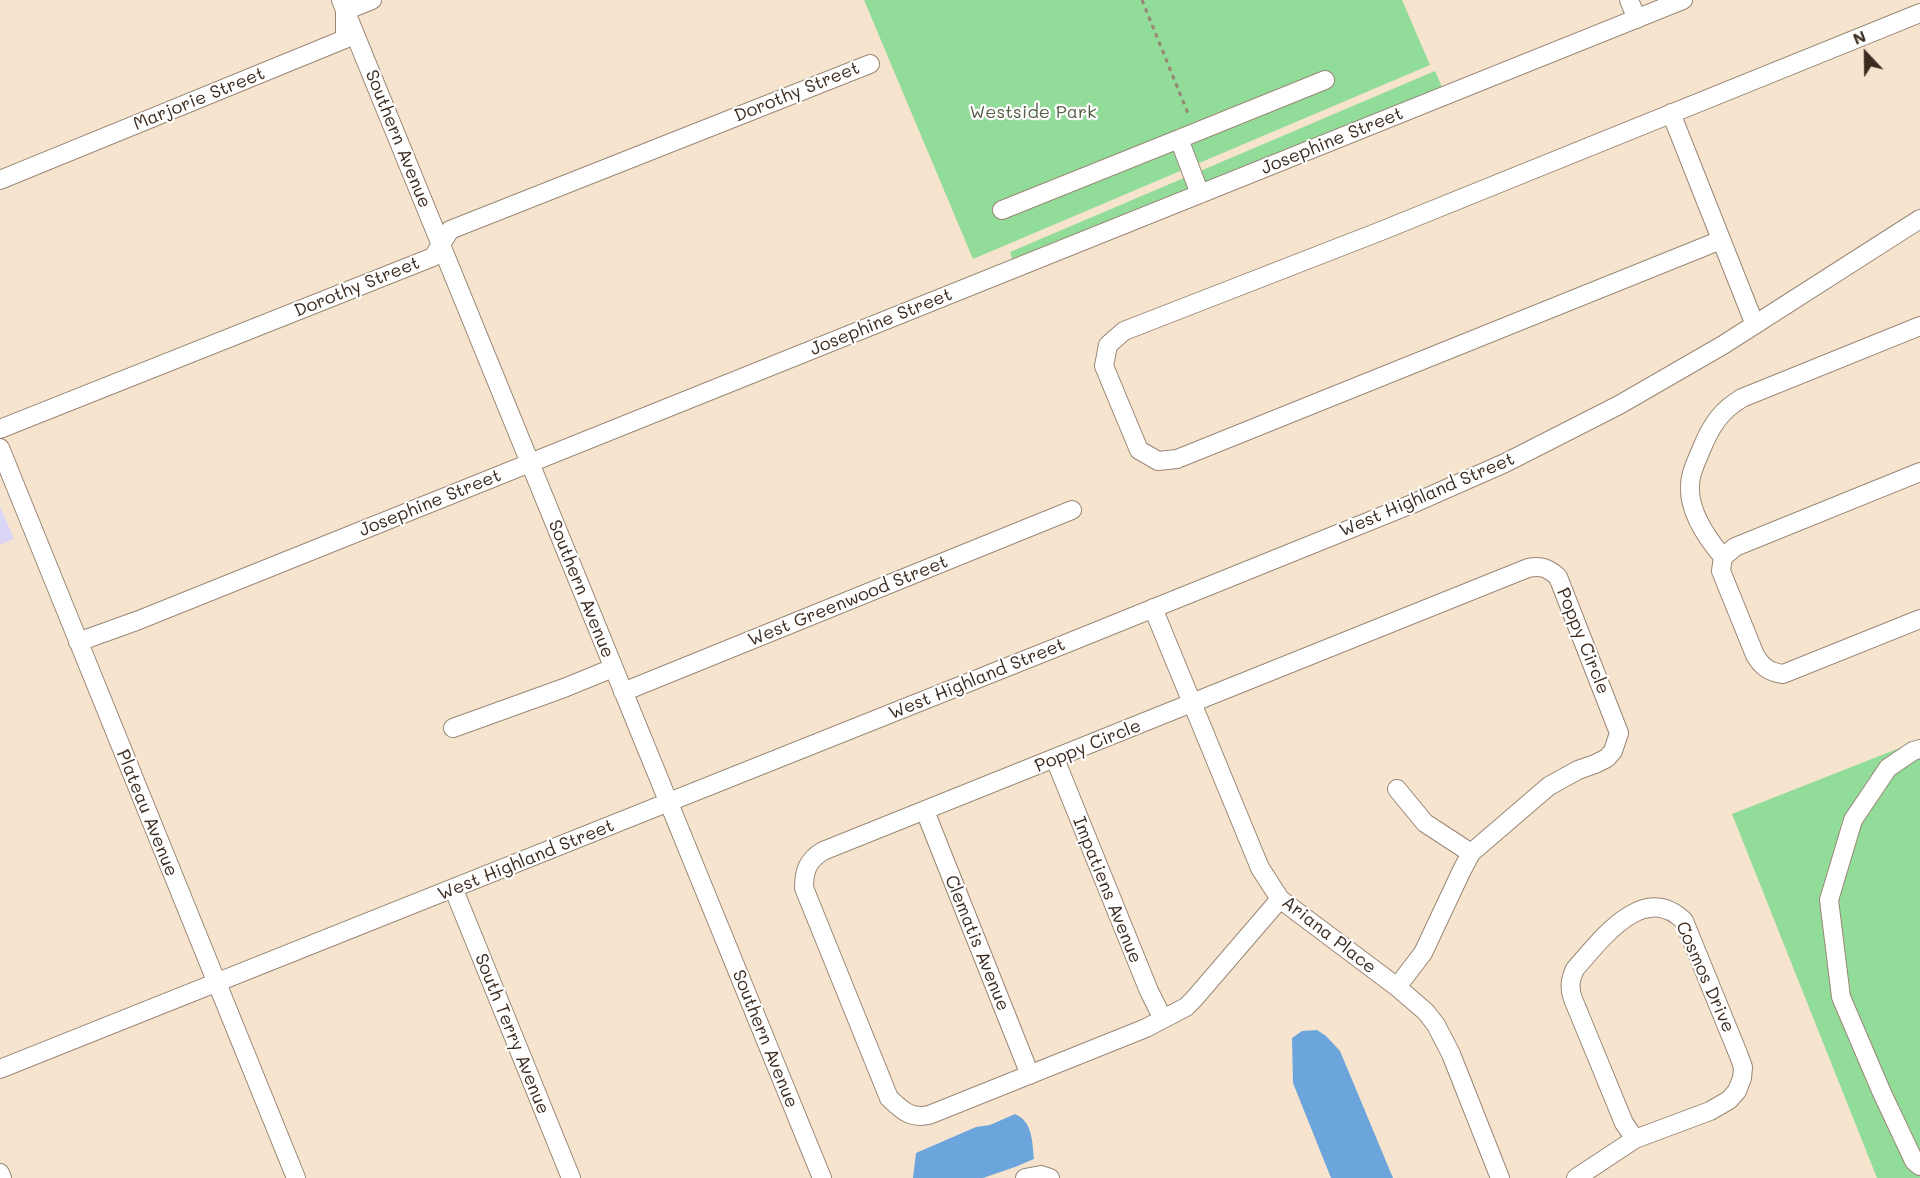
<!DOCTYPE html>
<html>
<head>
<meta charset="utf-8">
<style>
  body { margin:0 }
  #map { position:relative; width:1920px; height:1178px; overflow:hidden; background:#f7e4ce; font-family:Mali,sans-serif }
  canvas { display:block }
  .north { position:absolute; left:1836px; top:24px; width:60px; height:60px; -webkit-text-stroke:4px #fff; paint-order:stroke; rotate:338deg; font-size:16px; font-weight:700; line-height:24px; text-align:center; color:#3b2a1e }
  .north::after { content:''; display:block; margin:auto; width:21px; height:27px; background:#3b2a1e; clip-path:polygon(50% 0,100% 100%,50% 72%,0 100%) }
</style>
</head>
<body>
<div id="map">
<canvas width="1920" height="1178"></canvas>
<div class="north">N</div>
</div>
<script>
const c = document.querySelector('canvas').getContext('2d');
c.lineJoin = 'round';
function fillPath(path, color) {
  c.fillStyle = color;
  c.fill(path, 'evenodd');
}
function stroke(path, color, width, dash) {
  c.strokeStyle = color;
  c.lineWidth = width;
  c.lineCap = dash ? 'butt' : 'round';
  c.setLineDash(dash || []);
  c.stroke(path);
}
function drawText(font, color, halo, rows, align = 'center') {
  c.font = font + ' Mali,sans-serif';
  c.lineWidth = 4.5;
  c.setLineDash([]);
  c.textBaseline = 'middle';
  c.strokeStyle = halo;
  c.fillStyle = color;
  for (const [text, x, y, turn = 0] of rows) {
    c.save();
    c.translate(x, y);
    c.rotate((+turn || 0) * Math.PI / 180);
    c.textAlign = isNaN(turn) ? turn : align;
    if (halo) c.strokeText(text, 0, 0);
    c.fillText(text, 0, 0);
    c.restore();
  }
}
fillPath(new Path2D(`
  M0,506L14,539L0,545Z`), '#dcd6f6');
fillPath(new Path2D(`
  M864,0H1402L1430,65L973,259Z
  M1435,71L1442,87L1012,259L1010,252Z
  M1920,740V1178H1877L1732,814Z`), '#91dc99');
fillPath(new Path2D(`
  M1317,1030L1326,1036L1340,1051L1393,1178H1331L1293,1083L1292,1038L1302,1031Z
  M1015,1114C1033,1122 1032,1141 1034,1159L1015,1167L983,1178H913L916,1153L976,1127L990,1125Z`), '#6ba5db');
const minor = new Path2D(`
  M341,0L822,1178
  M1629,0L1637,19
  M1671,113L1755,325
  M1179,139L1325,80
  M0,180L345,39V11L372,0
  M1002,210L1179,139L1200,194
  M1721,240L1177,459L1158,461L1139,450L1104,366L1108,345L1124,331L1381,231L1920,13
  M0,429L433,257L450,230L870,64
  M0,448L296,1178
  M1920,472L1735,547L1723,557L1721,571L1755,655C1762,667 1769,672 1783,674L1920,619
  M1723,557C1705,536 1683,503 1692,473C1695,463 1700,453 1704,443C1713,423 1722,410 1742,398L1920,326
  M1153,608L1260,868L1280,899L1397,987L1426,1012L1436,1025L1451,1054L1500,1178
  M78,642L139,620L1683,0
  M623,692L1072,510
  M453,728L564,688L613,668
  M1920,749L1913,751L1888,768L1853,820L1829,900L1841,997L1882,1093L1914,1161L1920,1166
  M1055,759L1149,991L1163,1019
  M1397,789L1425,823L1471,853
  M925,811L1030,1075
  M454,890L571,1178
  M1280,899L1194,999L1186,1007L1146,1028L929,1115C910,1119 902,1110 889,1098L804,888C804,870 808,860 823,851L1528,568C1541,565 1548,568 1558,577L1619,733L1613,751L1607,758L1595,764L1578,770L1549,786L1471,853L1462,870L1423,953L1397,987
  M0,1069L1070,642L1412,504L1505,463L1619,405L1723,345L1920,219
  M0,1173L2,1178
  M1025,1178L1041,1175L1050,1178
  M1576,1178L1635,1139L1710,1111L1729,1100L1737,1091L1742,1078L1743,1067L1739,1056L1684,921C1643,881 1601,940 1575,969C1570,980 1569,988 1573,999L1624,1123L1635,1139`);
stroke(minor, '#998776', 20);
stroke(new Path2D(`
  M1142,0L1189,116`), '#998776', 3, [4.5, 4.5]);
stroke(minor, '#fff', 18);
drawText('18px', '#3b2a1e', '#fff', [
  ["Dorothy Street",797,92,-22],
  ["Marjorie Street",199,99,-22],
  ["Southern Avenue",398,139,68],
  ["Josephine Street",1332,141,-22],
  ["Dorothy Street",357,287,-22],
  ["Josephine Street",881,322,-22],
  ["West Highland Street",1427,495,-23],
  ["Josephine Street",430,503,-22],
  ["Southern Avenue",581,589,68],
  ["West Greenwood Street",848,601,-22],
  ["Poppy Circle",1583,641,68],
  ["West Highland Street",977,679,-22],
  ["Poppy Circle",1088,746,-22],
  ["Plateau Avenue",147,813,68],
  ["West Highland Street",526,860,-22],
  ["Impatiens Avenue",1107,890,68],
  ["Ariana Place",1329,935,38],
  ["Clematis Avenue",977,943,68],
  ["Cosmos Drive",1705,977,66],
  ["South Terry Avenue",512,1034,68],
  ["Southern Avenue",765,1039,68]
]);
drawText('18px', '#555f43', '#fff', [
  ["Westside Park",1033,112]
]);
</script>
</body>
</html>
